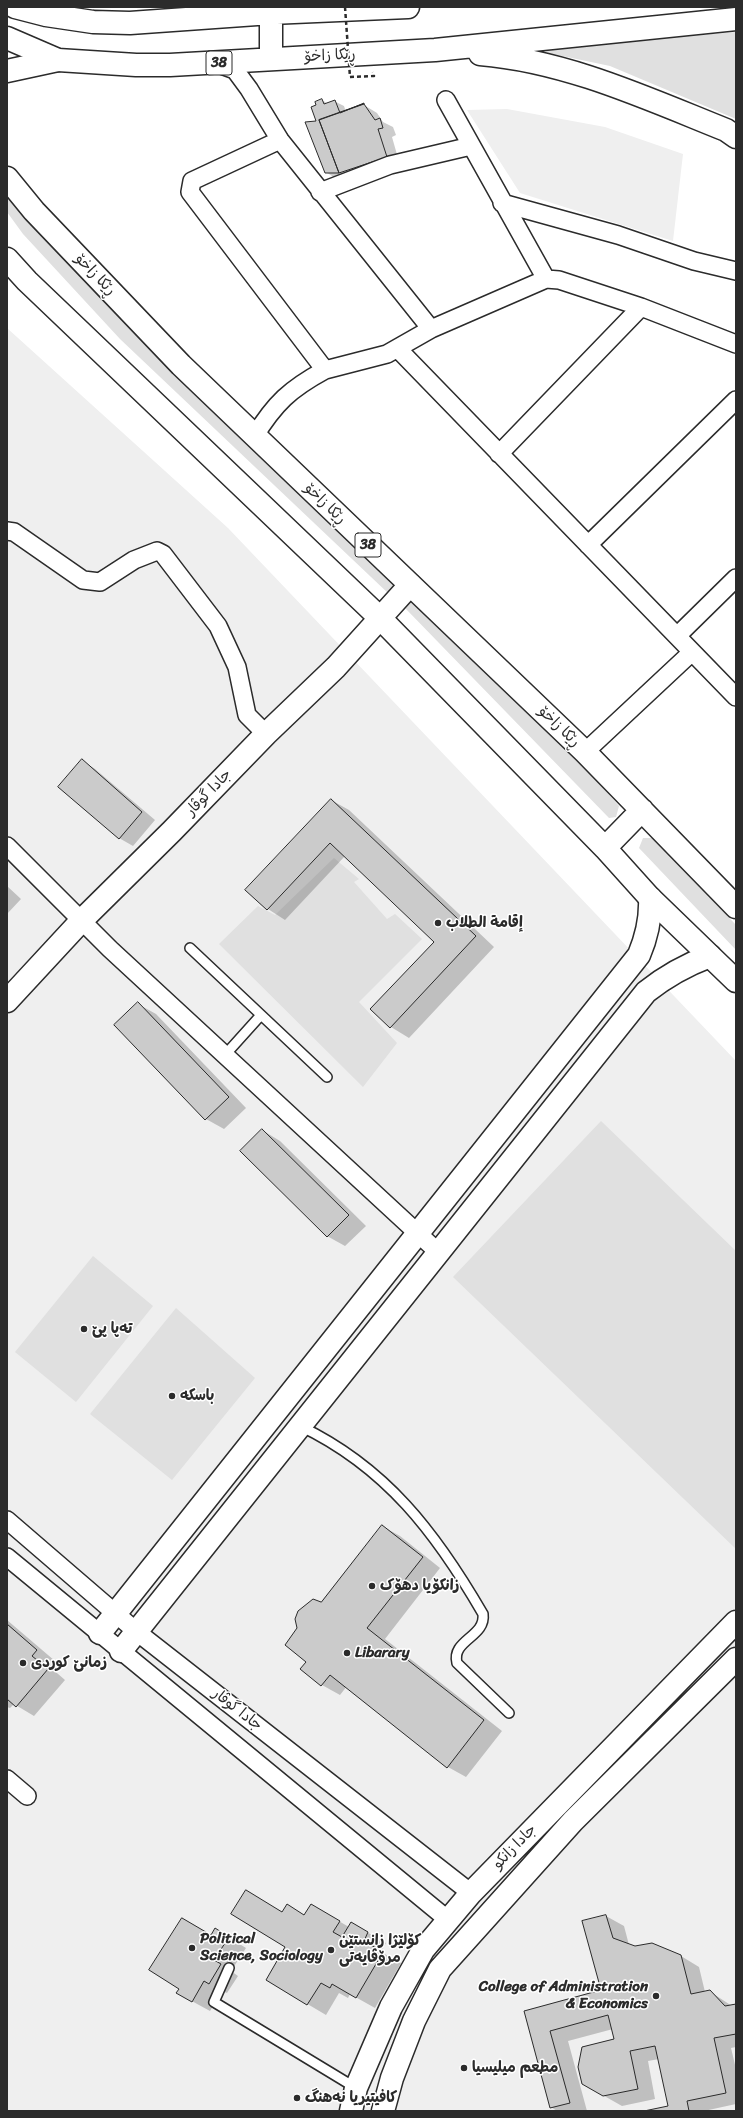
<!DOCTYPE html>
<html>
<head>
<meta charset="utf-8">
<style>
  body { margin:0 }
  #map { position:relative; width:743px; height:2118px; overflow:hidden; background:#fff; font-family:Sriracha,sans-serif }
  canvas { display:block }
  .frame { position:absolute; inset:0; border:8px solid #2b2b2b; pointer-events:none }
</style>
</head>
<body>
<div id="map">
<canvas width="743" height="2118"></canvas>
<div class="frame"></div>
</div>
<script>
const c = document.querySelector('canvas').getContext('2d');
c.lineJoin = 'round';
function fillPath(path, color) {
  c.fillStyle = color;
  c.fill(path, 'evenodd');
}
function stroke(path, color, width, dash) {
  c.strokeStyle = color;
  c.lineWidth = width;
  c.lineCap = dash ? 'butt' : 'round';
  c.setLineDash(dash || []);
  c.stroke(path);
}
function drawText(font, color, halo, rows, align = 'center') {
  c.font = font + ' Sriracha,"Playpen Sans Arabic",sans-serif';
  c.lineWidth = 3;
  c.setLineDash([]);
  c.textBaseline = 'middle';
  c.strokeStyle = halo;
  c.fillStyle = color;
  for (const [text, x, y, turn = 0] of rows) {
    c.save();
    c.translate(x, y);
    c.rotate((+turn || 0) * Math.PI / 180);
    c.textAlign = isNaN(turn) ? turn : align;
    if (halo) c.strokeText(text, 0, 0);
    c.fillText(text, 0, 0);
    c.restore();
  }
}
fillPath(new Path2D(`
  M507,109L605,127L683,154L673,241L520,193L467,110Z
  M7,328L228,528L736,1061V2111H7Z`), '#efefef');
fillPath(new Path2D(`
  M736,32V119L610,66L529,49Z
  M7,186L401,580L390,595L120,339L23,234L7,212Z
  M416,597L586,769L619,806L616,817L609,818L405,608Z
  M643,838H653L736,925V950L639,848Z
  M334,858L359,879L354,882L387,919L395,914L422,939L359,1002L397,1043L363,1087L219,944L258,906L275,915Z
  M601,1121L736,1251V1549L453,1277Z
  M93,1256L153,1306L76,1402L15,1352Z
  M176,1308L255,1378L172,1480L90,1414Z`), '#e0e0e0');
fillPath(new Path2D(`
  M322,100L328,104L334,101L344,106L346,112L364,105L377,113L383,122L393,127L396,135L392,137L400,165L335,178L326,172L317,122V106Z
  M82,761L95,769L155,820L133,846L119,838Z
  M331,800L349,810L494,947L409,1038L391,1027L435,942L345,856L285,920L268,909Z
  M7,886L21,899L7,914Z
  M138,1004L156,1014L246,1108L224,1129L206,1119Z
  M262,1130L280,1141L366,1226L345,1246L327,1236Z
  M382,1526L400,1536L440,1568L385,1639L502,1731L466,1777L448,1767L347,1686L340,1695L322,1685L307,1662L322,1603Z
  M7,1620L55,1661L50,1667L65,1680L34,1716L14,1704L10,1708L7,1707Z
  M311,1905L349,1927L351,1923L386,1943L381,1952L401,1963L375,2008L350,1994L348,1998L339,1993L326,2015L267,1980L287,1947L283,1913L304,1916Z
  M606,1916L624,1926L629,1945L681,1956L699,1967L705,1992L709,1991L732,2006L736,2005V2047L731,2048L736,2069V2104L704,2111H649L669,2107L659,2059L648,2061L655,2099L622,2106L583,2084L615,2039L613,2029L568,2041L587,2111H557L551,2107L525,2012L602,1991Z
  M215,1929L246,1948L231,1971L238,1976L227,1993L222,1991L210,2011L177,1993Z`), '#0003');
const building = new Path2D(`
  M322,99L324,104L335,100L340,113L364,103V104L319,120L339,173H325L305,122L316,121L311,107L316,105L315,102Z
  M364,104L375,120L380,118L383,128L378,129L387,157L339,173L319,120Z
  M82,759L142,812L119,839L58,787Z
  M331,799L476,936L390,1028L370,1009L434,942L330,843L267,910L245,890Z
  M138,1002L229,1097L205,1120L114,1025Z
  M262,1129L349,1215L327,1237L240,1151Z
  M382,1525L423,1557L367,1628L484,1720L447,1768L330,1675L321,1686L300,1669L306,1662L285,1645L297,1628L295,1619L298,1611L313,1599L321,1602Z
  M7,1624L37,1650L32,1656L48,1669L16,1707L7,1699Z
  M246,1890L282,1912L287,1904L304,1915L311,1904L340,1921L333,1932L342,1937L351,1922L368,1932L364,1941L383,1952L356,1998L332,1984L330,1988L321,1983L307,2005L266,1980L285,1947L231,1914Z
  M606,1915L613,1938L635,1946L652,1943L681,1955L691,1994L710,1990L725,2006L736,2004V2034L714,2038L726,2093L687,2101L689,2111H644L668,2106L655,2046L630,2051L638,2089L603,2096L582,2084L578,2067L582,2047L614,2039L608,2015L550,2031L570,2103L550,2108L524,2011L601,1990L582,1921Z
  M182,1918L211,1935L215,1928L229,1937L214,1960L221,1964L209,1984L204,1981L192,2002L176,1993L179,1989L149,1970Z`);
fillPath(building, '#cbcbcb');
stroke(building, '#2b2b2b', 1);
const lane = new Path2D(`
  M190,948L327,1077
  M225,1055L261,1015
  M300,1426C386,1467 436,1533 483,1614C486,1637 451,1640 457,1663L509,1713
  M229,1968L214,2002L356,2088`);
const street = new Path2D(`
  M216,63L235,70L249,89L280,140L431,329
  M446,100L546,279
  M280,140L192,181L190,192L325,370L387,354L431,329L546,279L559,280L641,307L736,344
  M320,192L390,165L471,146
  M502,203L618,235L694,261L736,271
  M398,349L736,697
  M254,437C275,403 290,389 325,370
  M499,454L641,307
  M7,531L14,532L83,580L100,582L134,560L157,551L163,554L218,626L237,667L247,715L266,734
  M588,545L736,400
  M677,636L736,578
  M585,752L692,652
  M7,846L110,949L438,1252
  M7,1520L137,1632L471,1893
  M7,1557L447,1919
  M7,1779L27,1796`);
const secondary = new Path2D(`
  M7,1001L82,920L172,831L266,734L336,667L410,585
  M100,1633L639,955C647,936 651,919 650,898
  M121,1651L646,992C666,976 686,965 710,956
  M351,2111L356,2088L391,2007L423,1950L471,1893L736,1622
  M383,2111L392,2078L414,2021L440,1969L573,1821L736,1659`);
const primary = new Path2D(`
  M7,71L58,60
  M7,178L34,211L181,365L585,752L736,907
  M7,259L27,281L380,618L605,848L650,898L736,981
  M605,848L642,810`);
const highway = new Path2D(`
  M15,7L46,15L93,22L130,23L271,13L408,7
  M271,13V59
  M7,38L58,60L136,65H170L435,50L736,19
  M480,54C566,61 646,98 726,130L736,137`);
stroke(lane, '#2b2b2b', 12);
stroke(street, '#2b2b2b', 20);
stroke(secondary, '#2b2b2b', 25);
stroke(primary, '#2b2b2b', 25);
stroke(highway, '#2b2b2b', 25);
stroke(new Path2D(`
  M350,77L374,76L373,72`), '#2b2b2b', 2.5, [4, 3]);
stroke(lane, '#fff', 9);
stroke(street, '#fff', 17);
stroke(secondary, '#fff', 22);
stroke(primary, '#fff', 22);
stroke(highway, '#fff', 22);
stroke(new Path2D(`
  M345,7L350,77`), '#2b2b2b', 2.5, [4, 3]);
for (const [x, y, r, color] of [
  [438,923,4,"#2b2b2b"],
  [84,1329,4,"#2b2b2b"],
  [172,1396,4,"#2b2b2b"],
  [372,1586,4,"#2b2b2b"],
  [347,1653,4,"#2b2b2b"],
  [23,1663,4,"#2b2b2b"],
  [192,1948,4,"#2b2b2b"],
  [331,1950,4,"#2b2b2b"],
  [656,1996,4,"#2b2b2b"],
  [464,2068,4,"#2b2b2b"],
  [297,2098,4,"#2b2b2b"]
]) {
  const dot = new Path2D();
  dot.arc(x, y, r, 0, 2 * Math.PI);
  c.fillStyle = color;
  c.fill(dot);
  stroke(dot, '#fff', 1.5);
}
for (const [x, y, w] of [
  [219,63,26],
  [368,545,26]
]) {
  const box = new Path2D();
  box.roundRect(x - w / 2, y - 12, w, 24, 3);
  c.fillStyle = '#fff';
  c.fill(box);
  stroke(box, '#2b2b2b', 1);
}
drawText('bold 14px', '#2b2b2b', null, [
  ["38",219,63],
  ["38",368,545]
]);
drawText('15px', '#2b2b2b', '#fff', [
  ["ڕێکا زاخۆ",330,56,-3],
  ["ڕێکا زاخۆ",95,275,46],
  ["ڕێکا زاخۆ",325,504,44],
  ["ڕێکا زاخۆ",559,727,44],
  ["جادا گوڤار",209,793,-46],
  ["جادا گوڤار",237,1710,38],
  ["جادا زانکو",515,1847,-46]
]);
drawText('bold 15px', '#2b2b2b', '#fff', [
  ["إقامة الطلاب",446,923],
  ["تەپا پێ",92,1329],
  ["باسکە",180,1396],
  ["زانکۆیا دهۆک",380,1586],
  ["Libarary",355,1653],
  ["زمانێ کوردی",31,1663],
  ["Political",200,1939],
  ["Science, Sociology",200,1956],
  ["كۆلێژا زانستێن",339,1941],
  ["مرۆڤایەتی",339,1958],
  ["College of Administration",648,1987,"right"],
  ["& Economics",648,2004,"right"],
  ["مطعم میلیسیا",472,2068],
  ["کافیتیریا نەھنگ",305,2098]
], 'left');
</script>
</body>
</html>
